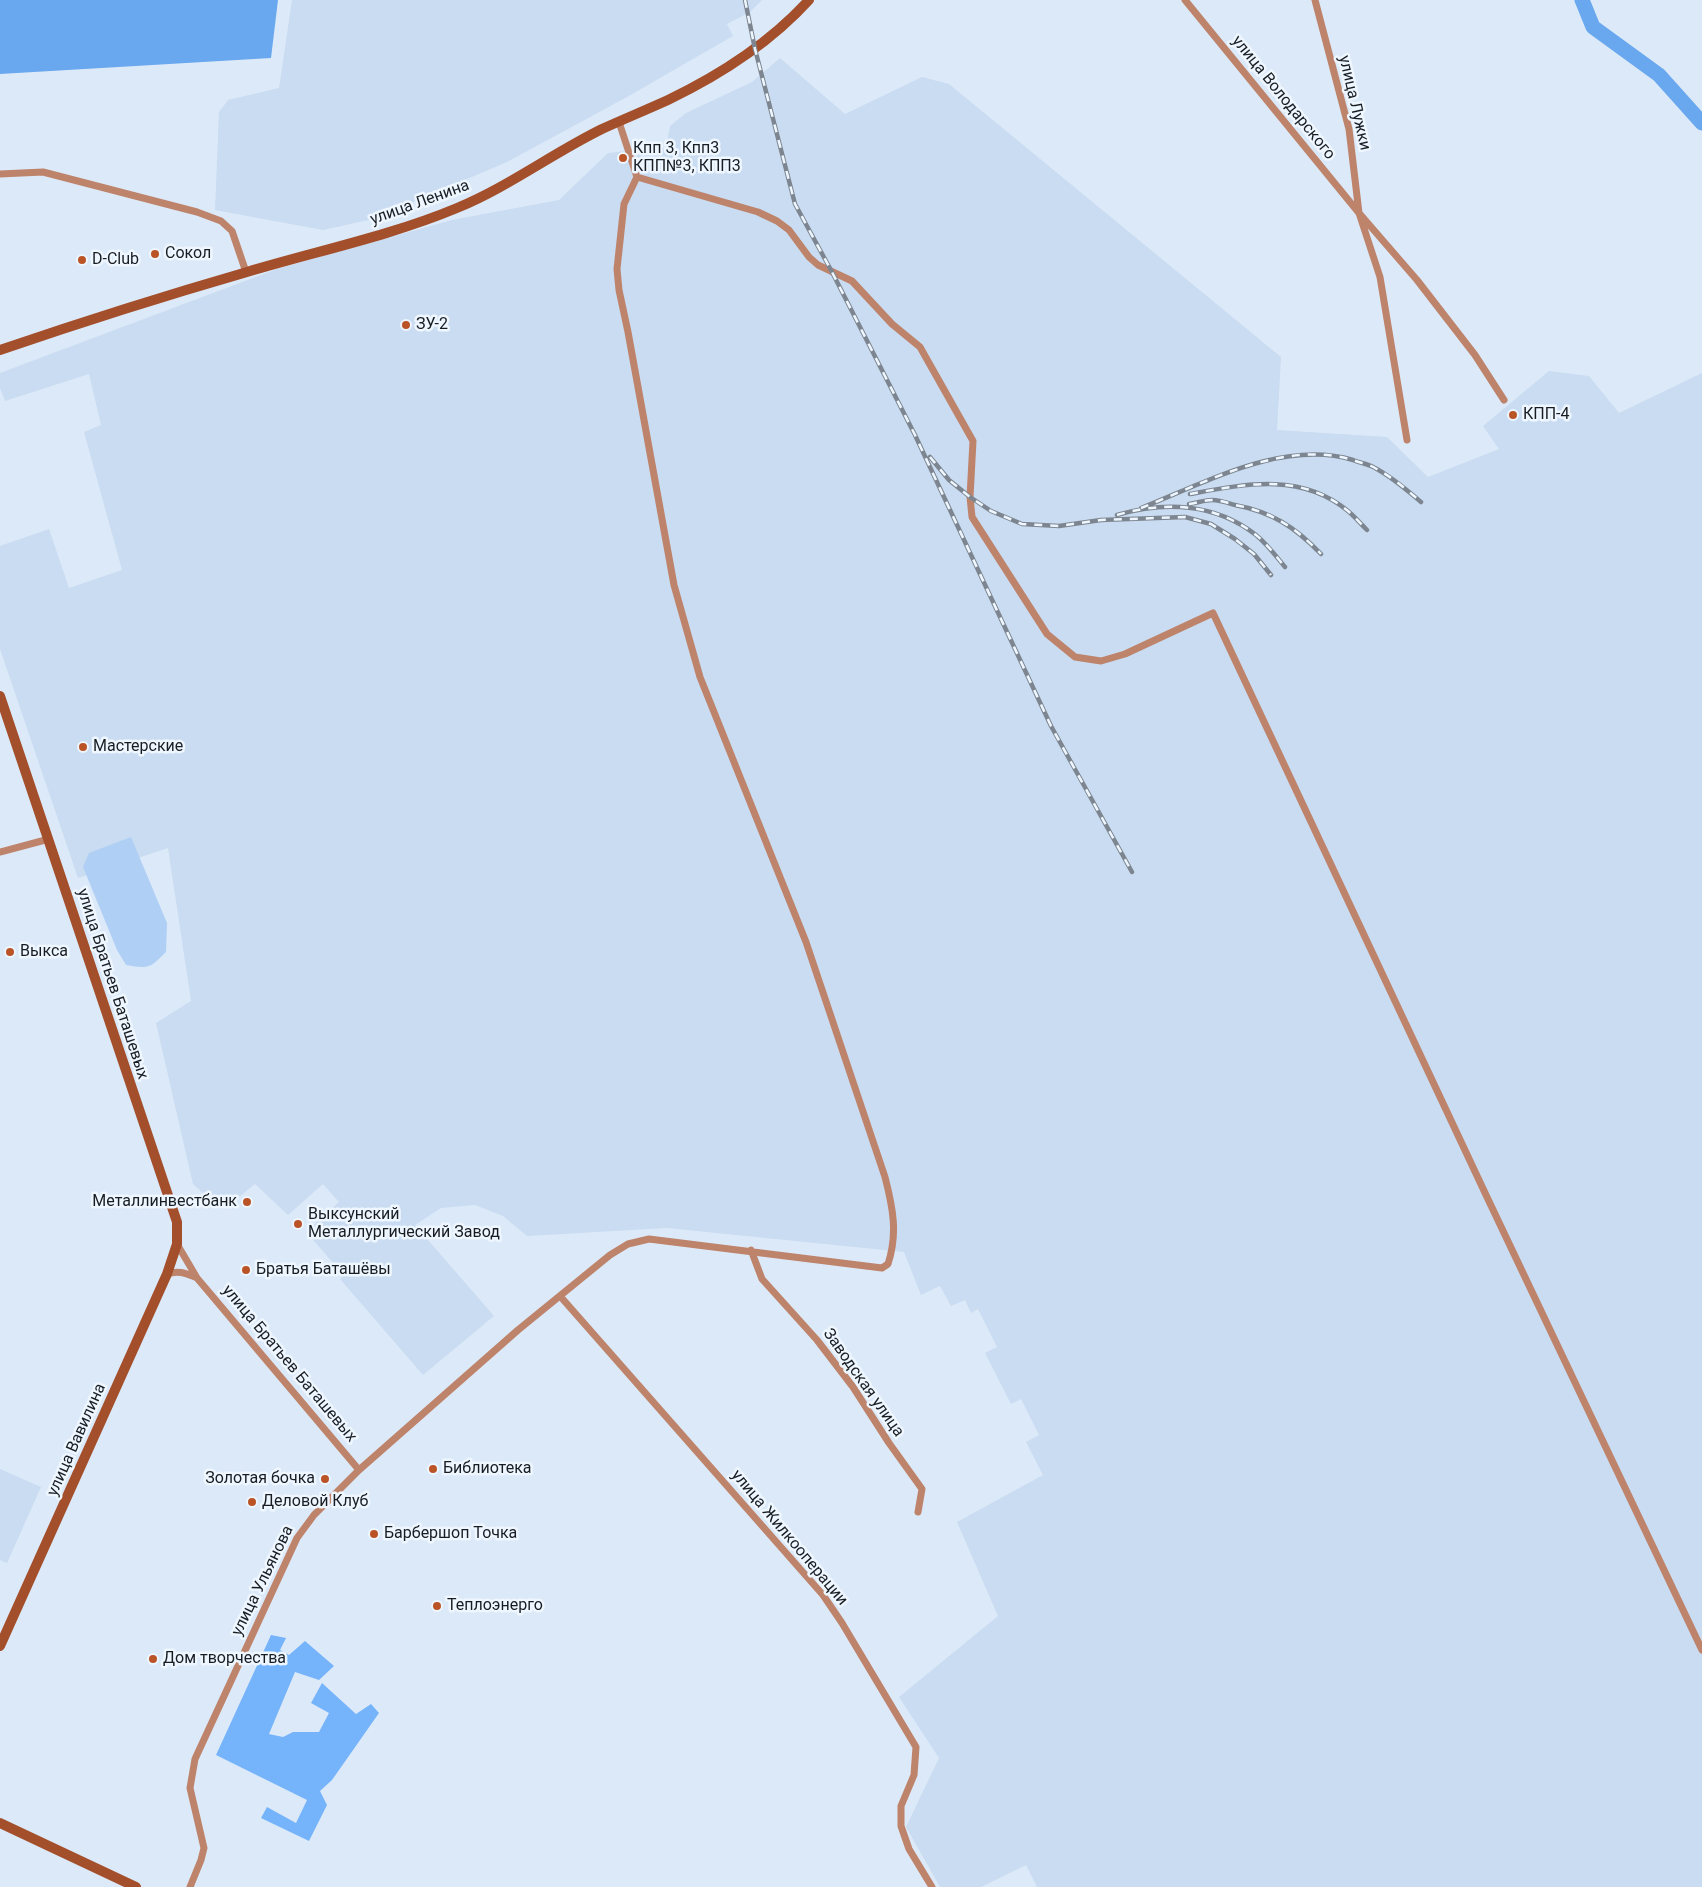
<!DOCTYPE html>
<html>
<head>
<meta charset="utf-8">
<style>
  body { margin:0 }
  canvas { display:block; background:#dce9f8 }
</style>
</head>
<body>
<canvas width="1702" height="1887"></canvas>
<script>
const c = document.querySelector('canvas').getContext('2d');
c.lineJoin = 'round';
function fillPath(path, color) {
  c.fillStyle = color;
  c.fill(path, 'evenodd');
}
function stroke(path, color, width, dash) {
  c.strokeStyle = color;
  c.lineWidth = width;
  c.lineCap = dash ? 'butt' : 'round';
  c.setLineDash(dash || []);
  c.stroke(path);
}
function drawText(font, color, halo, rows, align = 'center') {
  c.font = font + ' Roboto,sans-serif';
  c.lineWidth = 5;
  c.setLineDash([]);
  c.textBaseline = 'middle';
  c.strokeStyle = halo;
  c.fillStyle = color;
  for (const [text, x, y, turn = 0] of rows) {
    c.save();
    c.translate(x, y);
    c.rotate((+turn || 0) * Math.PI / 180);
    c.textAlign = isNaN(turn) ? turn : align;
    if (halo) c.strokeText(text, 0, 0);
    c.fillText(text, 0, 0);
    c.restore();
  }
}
fillPath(new Path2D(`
  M292,0H762L750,12L727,24L733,36L627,97L507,162L373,219L323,230L215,210L219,112L228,100L279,88Z
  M780,58L845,114L922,77L949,84L1281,357L1277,430L1387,437L1428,477L1499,449L1483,426L1549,371L1589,376L1619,413L1702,373V1887H1037L1026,1865L981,1887H940L906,1827L939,1758L899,1697L998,1616L957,1522L1043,1475L1026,1442L1039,1435L1021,1399L1011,1404L985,1353L997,1347L978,1309L971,1313L965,1300L951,1306L940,1286L921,1295L904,1252L667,1228L527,1236L503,1216L475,1205L441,1208L415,1225L494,1316L423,1375L340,1279L344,1275L306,1232L339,1202L323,1184L288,1215L255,1184L239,1197L208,1198L193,1184L156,1023L191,1001L168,848L78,878L0,649V546L49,529L69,588L122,570L84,432L101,425L89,374L5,401L0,388V373L277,269L452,220L559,200L608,153L638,150L647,151L666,148L670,126L686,113L752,82Z
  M0,1469L41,1487L7,1563L0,1560Z`), '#cadcf1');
fillPath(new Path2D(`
  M131,837L167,923L166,952C150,968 149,969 126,965L117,950L83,867L89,853Z`), '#afcff5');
fillPath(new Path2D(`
  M271,1635L286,1638L280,1650L289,1655L305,1641L334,1666L319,1680L295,1672L269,1734L283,1737L293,1732H319L329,1713L311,1703L322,1683L356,1714L371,1704L379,1713L332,1780L320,1791L327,1805L309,1841L261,1818L267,1807L296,1823L307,1800L216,1755Z`), '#75b4fb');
fillPath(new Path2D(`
  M0,0H278L271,58L0,74Z`), '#69a8ee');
stroke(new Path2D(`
  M1582,0L1593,27L1659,75L1702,123`), '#69a8ee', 15);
stroke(new Path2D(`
  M1185,0L1359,213L1417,280L1475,355L1504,400
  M1315,0L1349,129L1359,213L1380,277L1407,440
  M619,122L637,177
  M0,174L43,172L197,212L221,221L232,231L246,272
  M0,852L49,839
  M177,1244L197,1278L359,1470
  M751,1250L762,1279L817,1340L853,1387L889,1443L922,1489L918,1512
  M167,1274C178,1270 185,1273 195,1277
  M560,1296L823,1595L842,1623L916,1747L914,1775L901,1806V1826L909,1849L932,1887
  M190,1887L201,1860L204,1848L190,1788L195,1759L297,1538L314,1515L359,1470L518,1330L610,1255L628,1244L649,1239L882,1268L888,1264C898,1234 893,1208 885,1177L806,942L700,677L674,585L628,332L619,290L617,269L624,204L637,177L758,212L777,221L789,230L809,257L818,265L852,281L892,324L920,347L973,441L970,497L972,517L1047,634L1075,657L1101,661L1125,654L1213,613L1486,1195L1702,1650`), '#be836b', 7);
stroke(new Path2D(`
  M0,350C82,322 164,296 247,272C317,251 390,236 457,208C508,187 553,153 602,129C624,119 646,110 668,100C720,75 770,43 809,0
  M0,696L177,1222V1244L167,1274L0,1646
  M0,1823L136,1887`), '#a44f2b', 10);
const rail = new Path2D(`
  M745,0L755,49L795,204L832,272L915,435L1051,726L1132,872
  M930,457L949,480L970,497L991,511L1022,524L1059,526L1101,520L1185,517L1211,524L1235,539L1254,554L1271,575
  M1190,494C1245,484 1301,472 1348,511C1355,517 1361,524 1367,530
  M1189,504C1197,503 1205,500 1212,500C1220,500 1228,503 1235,505C1272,512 1295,527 1321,554
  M1141,508C1205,483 1283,439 1353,460C1360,463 1369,464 1375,468C1392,477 1407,490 1421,502
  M1117,515C1165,501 1215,503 1256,535C1267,544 1276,556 1285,567`);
stroke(rail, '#7d8690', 4.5);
stroke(rail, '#eef6ff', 2.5, [8]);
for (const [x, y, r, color] of [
  [623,158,5,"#ba5426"],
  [155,254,5,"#ba5426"],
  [82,260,5,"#ba5426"],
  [406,325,5,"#ba5426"],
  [1513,415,5,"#ba5426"],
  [83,747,5,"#ba5426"],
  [10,952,5,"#ba5426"],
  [247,1202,5,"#ba5426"],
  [298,1224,5,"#ba5426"],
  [246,1270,5,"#ba5426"],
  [433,1469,5,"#ba5426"],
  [325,1479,5,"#ba5426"],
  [252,1502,5,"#ba5426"],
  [374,1534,5,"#ba5426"],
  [437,1606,5,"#ba5426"],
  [153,1659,5,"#ba5426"]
]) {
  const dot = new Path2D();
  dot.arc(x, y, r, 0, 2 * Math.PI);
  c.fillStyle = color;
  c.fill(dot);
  stroke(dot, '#eef6ff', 2);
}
drawText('16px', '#181d22', '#eef6ff', [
  ["улица Володарского",1283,98,51],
  ["улица Лужки",1354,103,77],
  ["улица Ленина",420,203,-20],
  ["улица Братьев Баташевых",112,984,72],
  ["улица Братьев Баташевых",289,1364,50],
  ["Заводская улица",863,1383,55],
  ["улица Вавилина",77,1440,-66],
  ["улица Жилкооперации",789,1538,50],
  ["улица Ульянова",263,1581,-64]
]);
drawText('16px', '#181d22', '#eef6ff', [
  ["Кпп 3, Кпп3",633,149],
  ["КПП№3, КПП3",633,167],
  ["Сокол",165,254],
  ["D-Club",92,260],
  ["ЗУ-2",416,325],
  ["КПП-4",1523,415],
  ["Мастерские",93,747],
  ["Выкса",20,952],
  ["Металлинвестбанк",237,1202,"right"],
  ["Выксунский",308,1215],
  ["Металлургический Завод",308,1233],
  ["Братья Баташёвы",256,1270],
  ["Библиотека",443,1469],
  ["Золотая бочка",315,1479,"right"],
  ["Деловой Клуб",262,1502],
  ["Барбершоп Точка",384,1534],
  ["Теплоэнерго",447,1606],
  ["Дом творчества",163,1659]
], 'left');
</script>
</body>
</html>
